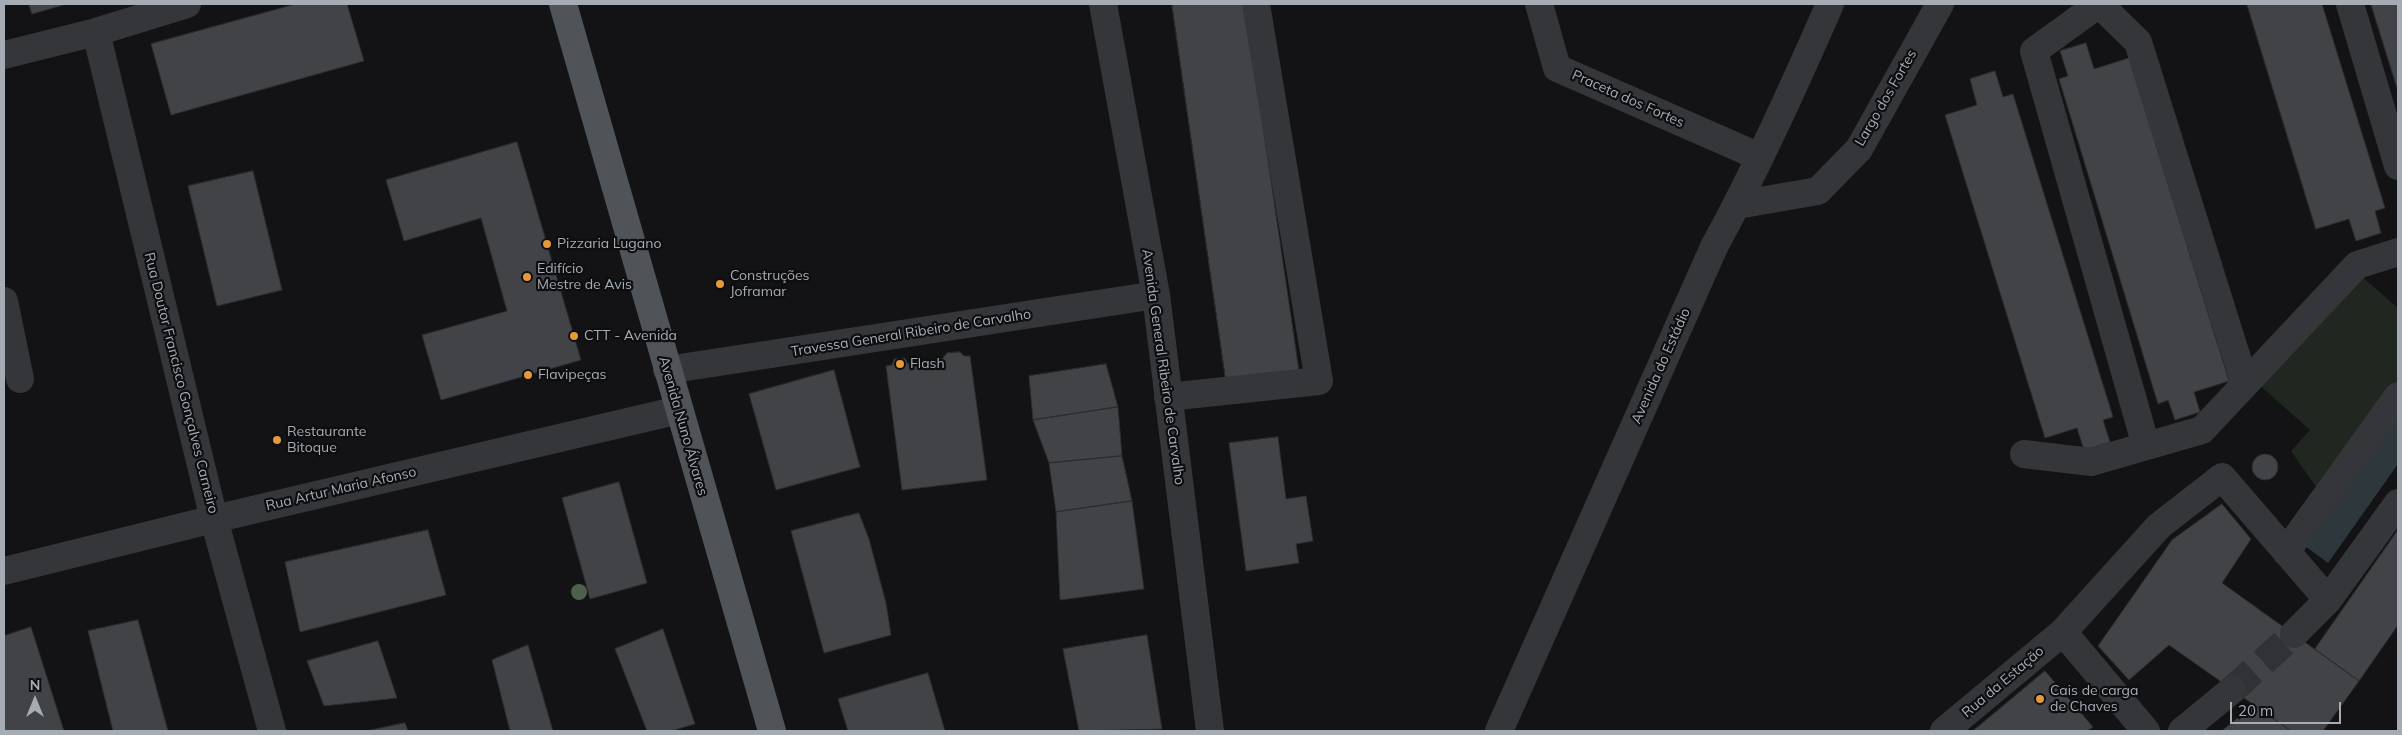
<!DOCTYPE html>
<html>
<head>
<meta charset="utf-8">
<style>
  body { margin:0 }
  #map { position:relative; width:2402px; height:735px; overflow:hidden; background:#131315; font-family:Mulish,sans-serif }
  canvas { display:block }
  .frame { position:absolute; inset:0; border:5px solid #a5acb4; pointer-events:none }
  .north { position:absolute; left:10px; top:675px; width:50px; height:50px; -webkit-text-stroke:4px #0e0e10; paint-order:stroke; rotate:0deg; font-size:14px; font-weight:700; line-height:20px; text-align:center; color:#a5acb4 }
  .north::after { content:''; display:block; margin:auto; width:18px; height:22px; background:#a5acb4; clip-path:polygon(50% 0,100% 100%,50% 72%,0 100%) }
  .scale { position:absolute; left:2230px; top:702px; width:111px; height:22px; box-sizing:border-box; border:2px solid #a5acb4; border-top:0; padding-left:6px; font-size:15px; line-height:18px; white-space:nowrap; color:#a5acb4; -webkit-text-stroke:4px #0e0e10; paint-order:stroke }
</style>
</head>
<body>
<div id="map">
<canvas width="2402" height="735"></canvas>
<div class="frame"></div>
<div class="north">N</div>
<div class="scale">20 m</div>
</div>
<script>
const c = document.querySelector('canvas').getContext('2d');
c.lineJoin = 'round';
function fillPath(path, color) {
  c.fillStyle = color;
  c.fill(path, 'evenodd');
}
function stroke(path, color, width, dash) {
  c.strokeStyle = color;
  c.lineWidth = width;
  c.lineCap = dash ? 'butt' : 'round';
  c.setLineDash(dash || []);
  c.stroke(path);
}
function drawText(font, color, halo, rows, align = 'center') {
  c.font = font + ' Mulish,sans-serif';
  c.lineWidth = 4.5;
  c.setLineDash([]);
  c.textBaseline = 'middle';
  c.strokeStyle = halo;
  c.fillStyle = color;
  for (const [text, x, y, turn = 0] of rows) {
    c.save();
    c.translate(x, y);
    c.rotate((+turn || 0) * Math.PI / 180);
    c.textAlign = isNaN(turn) ? turn : align;
    if (halo) c.strokeText(text, 0, 0);
    c.fillText(text, 0, 0);
    c.restore();
  }
}
fillPath(new Path2D(`
  M2358,273L2398,308V387L2321,494L2291,451L2310,430L2258,384Z`), '#1f2720');
fillPath(new Path2D(`
  M2398,416V464L2328,563L2305,546Z`), '#2d373c');
const building = new Path2D(`
  M29,4H67L32,14Z
  M296,4H347L364,61L171,115L151,44Z
  M1172,4H1245L1299,371L1226,381Z
  M2247,4H2322L2385,208L2375,211L2381,233L2356,241L2349,219L2316,229Z
  M2371,4H2398V91Z
  M2086,43L2094,69L2129,58L2229,381L2194,392L2200,412L2175,420L2168,400L2158,404L2059,79L2068,76L2060,51Z
  M1995,71L2003,97L2013,94L2113,417L2103,420L2110,442L2084,450L2077,428L2045,438L1945,115L1977,105L1970,79Z
  M517,142L581,360L441,400L422,335L507,311L481,218L404,241L386,180Z
  M253,171L282,290L217,306L188,186Z
  M960,352L964,356H970L987,480L902,490L886,366L892,365L894,359L905,358L908,364L942,359L947,353Z
  M1106,364L1118,407L1033,420L1029,376Z
  M834,370L860,467L776,490L749,394Z
  M1118,407L1122,456L1049,463L1033,420Z
  M1278,437L1286,499L1306,496L1313,541L1296,544L1299,563L1246,571L1229,443Z
  M2252 467a13 13 0 1 1 26 0a13 13 0 1 1-26 0Z
  M1122,456L1132,501L1056,512L1049,463Z
  M619,482L647,583L590,599L562,498Z
  M1132,501L1144,589L1060,600L1056,512Z
  M2222,504L2251,539L2222,583L2359,681L2323,731H2291L2169,645L2129,680L2098,646L2172,540Z
  M859,513L869,539L886,603L891,635L824,653L791,531Z
  M428,530L446,595L300,632L285,562Z
  M2398,530V625L2359,681L2315,649Z
  M138,620L168,731H113L88,631Z
  M31,627L64,731H4V636Z
  M663,629L695,724L671,731H647L615,649Z
  M1147,635L1162,729L1079,731L1063,649Z
  M378,641L397,698L324,706L307,661Z
  M528,645L553,731H510L492,660Z
  M2045,671L2093,727L2087,731H1973Z
  M928,673L945,731H848L838,699Z
  M2254,705L2291,731H2222Z
  M405,723L408,731H366Z`);
fillPath(building, '#424347');
stroke(building, '#2d2d30', 1);
stroke(new Path2D(`
  M2232,690L2294,634`), '#303235', 28, [28, 14]);
stroke(new Path2D(`
  M1103,4L1156,295L1210,731
  M1539,4L1557,68L1760,157
  M2350,4L2398,166
  M96,32L214,519L272,731
  M4,55L96,32L187,4
  M1737,205L1818,191L1859,149L1940,4
  M4,301L20,379
  M667,370L1156,295
  M1168,397L1319,381L1256,4
  M2146,446L2034,51L2099,4L2138,42L2245,384
  M2024,454L2091,462L2202,430L2357,265L2398,252
  M2286,552L2398,396
  M4,571L214,519L679,410
  M2294,634L2328,600L2398,503
  M1499,731L1714,247C1757,168 1794,86 1830,4
  M1944,731L2063,632
  M2146,731L2063,632L2159,526L2222,477L2328,600
  M2182,731L2232,690`), '#343639', 28);
stroke(new Path2D(`
  M563,4L772,731`), '#505358', 28);
c.fillStyle = '#4e5f4e';
for (const [x, y] of [
  [579,592]
]) {
  c.beginPath();
  c.arc(x, y, 8, 0, 2 * Math.PI);
  c.fill();
}
for (const [x, y, r, color] of [
  [547,244,5,"#e69939"],
  [527,277,5,"#e69939"],
  [720,284,5,"#e69939"],
  [574,336,5,"#e69939"],
  [900,364,5,"#e69939"],
  [528,375,5,"#e69939"],
  [277,440,5,"#e69939"],
  [2040,699,5,"#e69939"]
]) {
  const dot = new Path2D();
  dot.arc(x, y, r, 0, 2 * Math.PI);
  c.fillStyle = color;
  c.fill(dot);
  stroke(dot, '#0e0e10', 2);
}
drawText('14px', '#a5acb4', '#0e0e10', [
  ["Largo dos Fortes",1886,98,-60],
  ["Praceta dos Fortes",1628,99,24],
  ["Travessa General Ribeiro de Carvalho",911,333,-9],
  ["Avenida do Estádio",1661,366,-66],
  ["Avenida General Ribeiro de Carvalho",1163,367,82],
  ["Rua Doutor Francisco Gonçalves Carneiro",181,383,76],
  ["Avenida Nuno Álvares",683,426,74],
  ["Rua Artur Maria Afonso",341,489,-13],
  ["Rua da Estação",2003,682,-40]
]);
drawText('14px', '#a5acb4', '#0e0e10', [
  ["Pizzaria Lugano",557,244],
  ["Edifício",537,269],
  ["Mestre de Avis",537,285],
  ["Construções",730,276],
  ["Joframar",730,292],
  ["CTT - Avenida",584,336],
  ["Flash",910,364],
  ["Flavipeças",538,375],
  ["Restaurante",287,432],
  ["Bitoque",287,448],
  ["Cais de carga",2050,691],
  ["de Chaves",2050,707]
], 'left');
</script>
</body>
</html>
